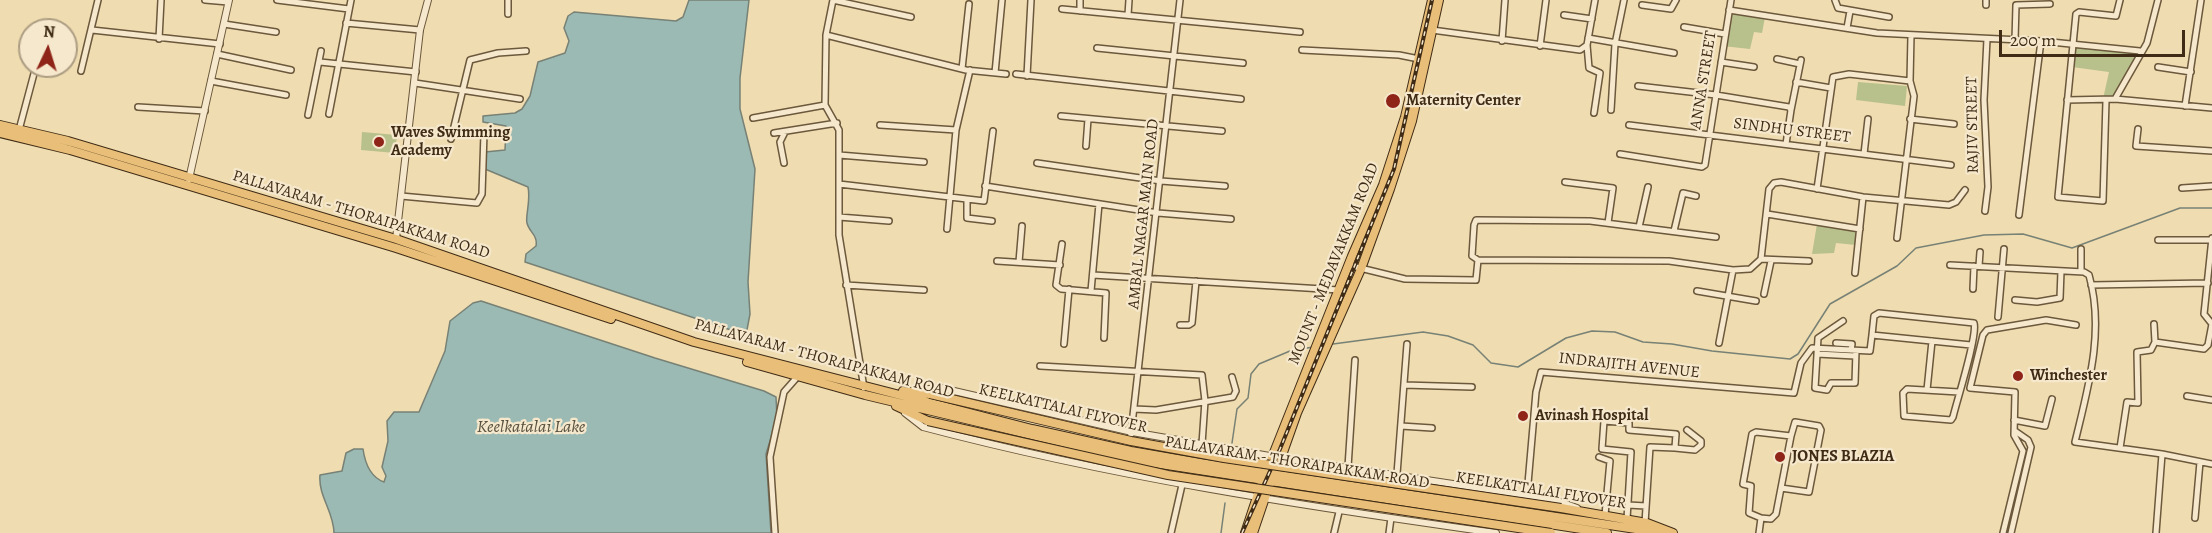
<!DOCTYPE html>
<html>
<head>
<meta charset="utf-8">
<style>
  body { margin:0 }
  #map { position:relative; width:2212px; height:533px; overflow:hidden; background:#efdcb0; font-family:Alegreya,serif }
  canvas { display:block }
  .north { position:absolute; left:18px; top:18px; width:60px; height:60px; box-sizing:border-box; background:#f5e8cc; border:2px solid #ad9d83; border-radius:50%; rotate:4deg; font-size:16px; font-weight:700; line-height:24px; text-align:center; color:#402c16 }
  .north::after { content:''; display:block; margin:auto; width:21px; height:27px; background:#8f2418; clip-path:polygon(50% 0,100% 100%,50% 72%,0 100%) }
  .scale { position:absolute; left:1999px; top:30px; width:186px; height:27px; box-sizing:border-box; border:3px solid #402c16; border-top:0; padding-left:8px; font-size:18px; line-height:21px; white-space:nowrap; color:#402c16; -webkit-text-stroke:4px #f5e8cc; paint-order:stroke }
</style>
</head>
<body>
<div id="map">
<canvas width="2212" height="533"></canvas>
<div class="north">N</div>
<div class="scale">200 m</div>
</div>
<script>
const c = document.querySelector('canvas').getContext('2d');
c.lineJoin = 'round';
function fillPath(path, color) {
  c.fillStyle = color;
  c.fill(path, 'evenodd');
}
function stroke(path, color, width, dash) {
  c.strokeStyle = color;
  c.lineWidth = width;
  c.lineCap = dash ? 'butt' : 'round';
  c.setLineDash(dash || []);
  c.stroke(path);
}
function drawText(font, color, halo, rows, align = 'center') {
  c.font = font + ' Alegreya,serif';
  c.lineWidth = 4.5;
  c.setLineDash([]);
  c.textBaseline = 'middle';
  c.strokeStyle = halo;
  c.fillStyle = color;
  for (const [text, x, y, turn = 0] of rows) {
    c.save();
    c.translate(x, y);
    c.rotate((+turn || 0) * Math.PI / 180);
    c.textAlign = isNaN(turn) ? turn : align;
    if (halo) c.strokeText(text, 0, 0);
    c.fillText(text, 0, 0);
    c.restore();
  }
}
fillPath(new Path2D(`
  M1730,12L1765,17L1762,33L1754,32L1750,49L1723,46Z
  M2074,46L2139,52L2115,98L2103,99L2109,72L2072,67Z
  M1858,82L1907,86L1905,106L1856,100Z
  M362,132L397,135L395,153L361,150Z
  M1817,224L1857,231L1856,245L1836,243L1834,253L1812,254Z`), '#b8c08c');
const water = new Path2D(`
  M689,0H749L740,78V109L755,169L748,282L750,314L746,335L525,262L526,254L536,246C538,235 529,232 527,223C525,217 531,201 528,187L485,169V152L505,150L506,126L483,122V116L515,113L522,109L530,96L538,62L565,53L569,41L564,28L568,16L574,12L676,21L683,17Z
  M481,301L655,358L764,391L776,397L777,418L766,454L771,533H334C334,512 318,496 320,475L342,471L346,453L354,449H363C365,463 370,477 384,482L386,476L382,467L388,441L387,421L394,412H419L445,351L450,321L473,303Z`);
fillPath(water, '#9cbab4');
stroke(water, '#778175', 1.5);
stroke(new Path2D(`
  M1333,344L1423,332L1448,336L1473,345L1491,363L1518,367L1566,338L1592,331L1615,332L1643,342L1672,344L1712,351L1790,359L1798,354L1830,304L1897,266L1916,248L1984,235L2023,234L2072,248L2180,208H2212
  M1232,443L1237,409L1248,398L1251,374L1259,364L1290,351L1313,347
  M1221,533L1225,503`), '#778175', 1.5);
const minor = new Path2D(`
  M205,0L228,2
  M277,0L349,9
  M833,0L826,35L825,105L839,130V235L864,388
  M833,0L911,17
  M1835,0L1838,8L1889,17
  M1642,5L1671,9L1676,0
  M1986,5V0
  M1062,9L1300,32
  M1729,10L1877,33L2041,41L2140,51
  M1080,11V0
  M508,14V0
  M1128,15L1129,0
  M1564,15L1592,19
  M346,23L420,30
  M224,24L276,32
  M1684,27L1725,34
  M1847,28L1850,11
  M92,30L220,44
  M1432,30L1580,50L1587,45
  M826,35L966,70L1006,74
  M1588,38L1674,53
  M159,39L161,0
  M2015,40L2016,5L2050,4
  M1502,41L1505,0
  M1540,46L1546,0
  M1097,48L1243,63
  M1302,50L1399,55L1419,59
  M217,54L291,70
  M1777,59L1800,64
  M320,62L416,72
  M1721,62L1754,67
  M2158,67L2191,72
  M962,69L969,4
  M81,71L98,0
  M995,73L1002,0
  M1016,74L1241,99
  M1027,76L1031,0
  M211,81L286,95
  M1796,82L1831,88
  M415,83L520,99
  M1638,86L1716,95L1789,107L1791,110L1786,144
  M2115,99L2147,43L2158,0
  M2067,100L2115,99L2212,108
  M2106,101L2103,201L2058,197L2076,14L2079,12L2116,16L2120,0
  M2185,106L2201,0
  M138,107L205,111
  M1611,110L1615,44L1624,0
  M1791,110L1801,60
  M1594,113L1600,73L1589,68L1587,45L1595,0
  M329,114L351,0
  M308,115L321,51
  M1061,116L1222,131
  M753,118L825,105
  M1910,119L1954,124
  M880,125L956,130L970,70
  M1629,125L1951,165
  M2138,129L2136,146L2212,151
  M19,130L36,66
  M774,133L837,123
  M451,139L470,60L498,53L526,51
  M1086,146L1088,119
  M1620,154L1702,167L1705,165L1731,0
  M1864,154L1868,119
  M839,155L924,162
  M784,163L780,142L785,132
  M1037,163L1161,181L1225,186
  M1565,182L1613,188L1608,223
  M839,184L984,201L993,131
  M985,186L1158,213L1231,219
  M2182,188L2212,186
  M1817,189L1833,77L1849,74L1910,81
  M401,196L477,203L482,194L484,133
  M967,199V218L992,221
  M1985,211L1988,187L1984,100L1987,39
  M1767,214L1860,229
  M2019,215L2041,41
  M839,217L889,221
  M1639,227L1648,187
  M947,229L956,130
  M1674,231L1683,193L1696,196
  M1897,238L1914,96L1910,81L1911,35
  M2212,238L2204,314L2212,324
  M2158,240H2212
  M1062,244L1056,285L1061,289L1106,293L1104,338
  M1761,259L1809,261
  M1478,260L1472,256L1474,225L1476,220L1590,221L1716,237
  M997,261L1060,265
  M1019,262L1022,226
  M1348,265L1405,279L1476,280L1478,260L1669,261L1733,270L1750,269L1761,259L1769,189L1774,183L1781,182L1863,197L1949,205L1956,202L1965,190
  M1950,265L2084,272L2089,275C2105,331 2088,388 2075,442L2162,454
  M1979,266L1980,252
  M2081,272V249
  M1855,273L1863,197
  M1093,275L1339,290
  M846,285L924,290
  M2091,285L2208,283
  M1973,289L1974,266
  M1091,291L1099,204
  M1697,291L1756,301
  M1764,294L1771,261
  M2015,300L2037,302L2060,298L2061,271
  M1998,317L2004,249
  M1843,321L1818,338L1815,388L1827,390L1831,383H1855L1856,351
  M2154,324L2155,342L2204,349L2208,345L2212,324
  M1180,325H1189L1192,323L1196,281
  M1872,335L1874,316L1879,313L1974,323C1978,335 1957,400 1953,417L1951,420L1904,416L1903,393L1907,389L1959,392
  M1719,343L1733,270
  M1836,343L1852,344L1851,350
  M1064,344L1069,289
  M1817,354L1855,356
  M1040,366L1202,375L1205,401L1202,444
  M1404,385L1472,387
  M1927,390L1932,341
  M2187,396L2212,400
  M1134,409L1156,410L1233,397L1236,391L1232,377
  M2014,420L2045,426L2052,399
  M1401,426L1432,428
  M1130,442L1180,0
  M1675,448L1695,450L1701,445V441L1687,430
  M2120,448L2127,402L2138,403L2137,352L2151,350L2155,342
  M1599,457L1610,461L1605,515
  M1348,467L1355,360
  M1397,474L1407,344
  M1781,488L1791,436
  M1527,495L1536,392L1541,372L1794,393L1801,363L1812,348L1870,351L1872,335L1971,345
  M1628,505L1646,506
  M2195,518L2200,462
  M1627,519L1631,452L1602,449L1604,421L1629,423V430L1676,434L1675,448L1650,447L1645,523
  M775,533L770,457L784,392L799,375
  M1171,533L1182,485
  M1334,533L1339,512
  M1389,533L1391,518
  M1759,533L1761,518L1749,513L1751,486L1743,484L1752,434L1756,432L1791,436L1795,422L1819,426L1821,430L1809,492L1781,488L1776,514L1771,519L1761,518
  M2003,533L2023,451L2014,435L2015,392L1970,388L1983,335L1987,330L2046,320L2076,325
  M2011,533L2031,447L2028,440L2015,431
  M2156,533L2162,454L2212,464`);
const tertiary = new Path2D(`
  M189,179L229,0
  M396,239L420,30L428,0
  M918,390L941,388L1132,432L1281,458L1552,499L1577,508
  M905,413L923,427C1112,477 1303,506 1496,533`);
const primary = new Path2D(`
  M0,125L68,141L396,239L694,342L1032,429L1131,451L1200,463L1662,533
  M0,133L70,150L396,248L611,319
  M747,362L865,395L1141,461L1607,533
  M903,391L930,394
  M896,406L928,421
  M1267,470L1352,256L1383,185L1405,117L1432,0
  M1276,472L1297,413L1361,269L1390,189L1412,121L1439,0
  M1561,508L1647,523L1673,533
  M1245,533L1262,482
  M1253,533L1270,483`);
stroke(minor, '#6c583c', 8);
stroke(tertiary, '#6c583c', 8);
stroke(primary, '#402c16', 10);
stroke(minor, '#f5e8cc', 5);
stroke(tertiary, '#f5e8cc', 6);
stroke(primary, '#e8be78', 8);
const rail = new Path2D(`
  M1242,533L1280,449L1394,169L1432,0`);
stroke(rail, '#402c16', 4);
stroke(rail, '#f5e8cc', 1.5, [4.5]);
const primaryBridge = new Path2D(`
  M930,394L1131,441L1224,458L1561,508
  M928,421L1168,475L1551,533`);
stroke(primaryBridge, '#402c16', 10, []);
stroke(primaryBridge, '#e8be78', 8);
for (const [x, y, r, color] of [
  [1393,101,8,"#8f2418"],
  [379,142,6,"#8f2418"],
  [2018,376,6,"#8f2418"],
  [1523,416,6,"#8f2418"],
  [1780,457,6,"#8f2418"]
]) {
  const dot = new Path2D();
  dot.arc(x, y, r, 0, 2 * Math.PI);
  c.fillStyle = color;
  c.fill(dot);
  stroke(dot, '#f5e8cc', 2);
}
drawText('16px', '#402c16', '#f5e8cc', [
  ["ANNA STREET",1704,80,-81],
  ["RAJIV STREET",1973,125,-91],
  ["SINDHU STREET",1792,131,7],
  ["AMBAL NAGAR MAIN ROAD",1144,214,-84],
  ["PALLAVARAM - THORAIPAKKAM ROAD",361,215,17],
  ["MOUNT - MEDAVAKKAM ROAD",1334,264,-68],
  ["PALLAVARAM - THORAIPAKKAM ROAD",824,359,15],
  ["INDRAJITH AVENUE",1629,366,6],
  ["KEELKATTALAI FLYOVER",1063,409,13],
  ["PALLAVARAM - THORAIPAKKAM ROAD",1297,463,9],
  ["KEELKATTALAI FLYOVER",1541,491,9]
]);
drawText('bold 16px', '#402c16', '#f5e8cc', [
  ["Maternity Center",1406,101],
  ["Waves Swimming",391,133],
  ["Academy",391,151],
  ["Winchester",2030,376],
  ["Avinash Hospital",1535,416],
  ["JONES BLAZIA",1792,457]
], 'left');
drawText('italic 18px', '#57503e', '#f5e8cc', [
  ["Keelkatalai Lake",531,428]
]);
</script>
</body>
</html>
